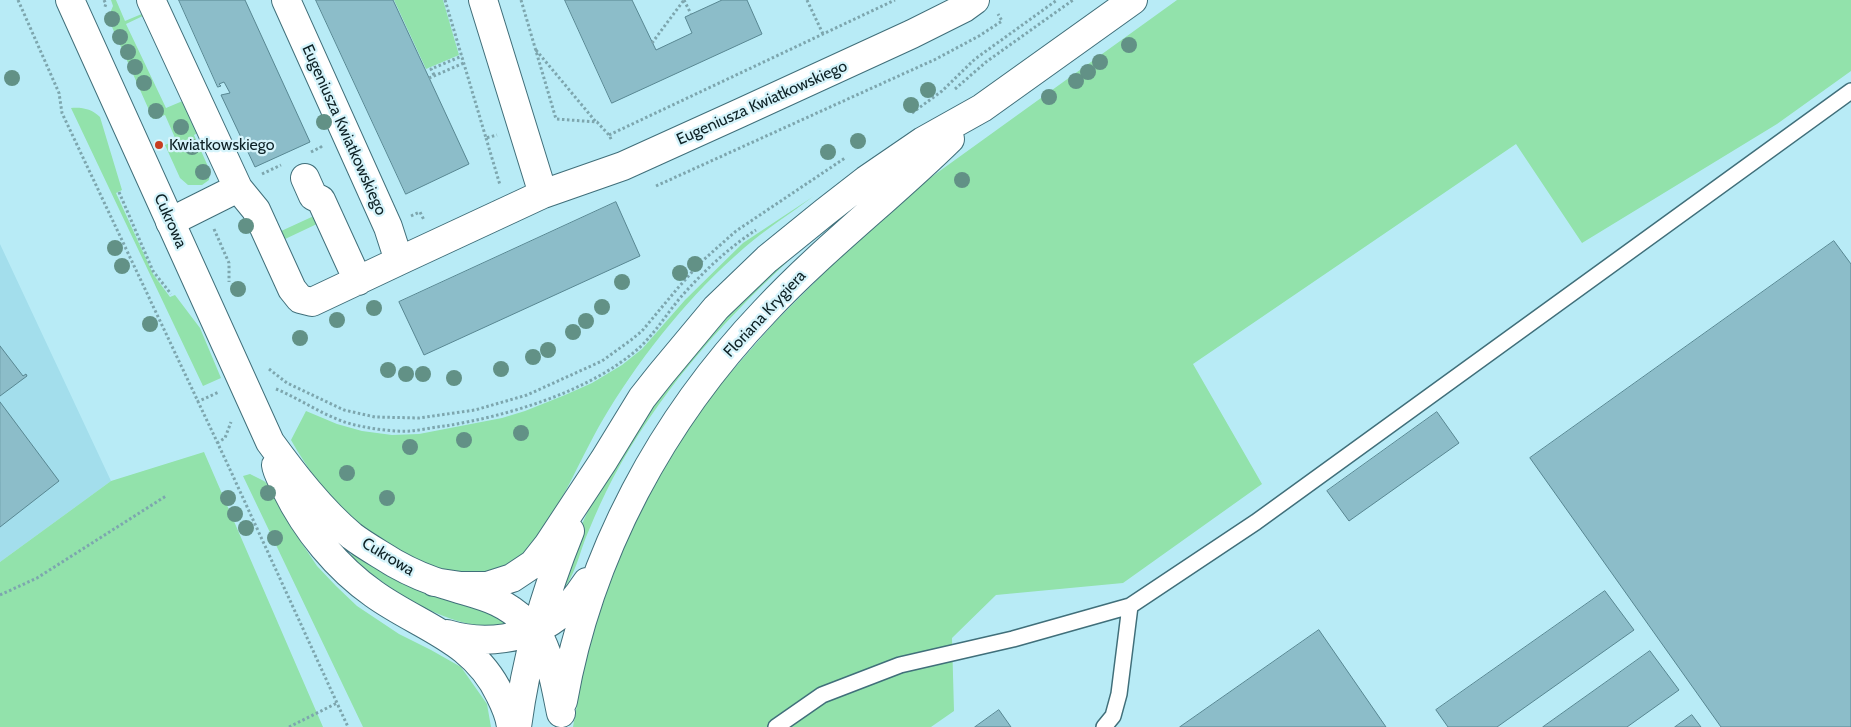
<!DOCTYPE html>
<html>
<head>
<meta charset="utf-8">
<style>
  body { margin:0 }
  canvas { display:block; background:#b8ebf6 }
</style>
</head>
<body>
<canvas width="1851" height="727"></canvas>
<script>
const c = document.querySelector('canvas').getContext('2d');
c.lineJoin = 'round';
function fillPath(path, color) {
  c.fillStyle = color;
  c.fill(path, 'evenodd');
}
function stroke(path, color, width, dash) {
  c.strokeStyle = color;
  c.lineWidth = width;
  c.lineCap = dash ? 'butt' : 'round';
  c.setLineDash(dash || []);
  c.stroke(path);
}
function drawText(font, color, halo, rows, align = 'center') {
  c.font = font + ' Cabin,sans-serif';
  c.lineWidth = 4.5;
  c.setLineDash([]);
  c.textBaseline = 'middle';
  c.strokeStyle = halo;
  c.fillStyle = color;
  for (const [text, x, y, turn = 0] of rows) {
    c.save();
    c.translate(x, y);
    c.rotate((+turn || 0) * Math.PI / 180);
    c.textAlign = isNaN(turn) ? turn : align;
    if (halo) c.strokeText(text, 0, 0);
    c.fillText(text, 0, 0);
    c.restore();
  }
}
fillPath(new Path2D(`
  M0,244L111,481L0,562Z`), '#a3deec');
fillPath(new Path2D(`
  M111,0H116L125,21L144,13L145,15L126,24L166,108L185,100L199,132L194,135L210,171L209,180L202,185H188L180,178L165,145L176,140L165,115L153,119L108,18L113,6Z
  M394,0H443L459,55L426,69Z
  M1177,0H1851V71L1777,124L1582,243L1516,144L1193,364L1262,484L1123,583L996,595L952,638L954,711L931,727H573L581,681L598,614L632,526L670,452L716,389L775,322L829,268L905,196Z
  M71,108C82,107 92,109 100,117L122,190L116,193L153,274L170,297L175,295L200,328L221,378L203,386Z
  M814,196C791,213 766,229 744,248C690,295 645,351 608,411C582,453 565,501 535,540C531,546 526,553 521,558C501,575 461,575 437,567C410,558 370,534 349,515C325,494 307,468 291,440L306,411L337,424L362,431L392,435L419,434L502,418L525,411L565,395L592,383L622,365L642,349L685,300L743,243Z
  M316,215L319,223L283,240L279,232Z
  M788,257V260L786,263C718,326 657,396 613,478C604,495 596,513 589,530C580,549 576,576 561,592L576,537L600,485L695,342Z
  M204,452L323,727H0V562L111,481Z
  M250,474L264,481L271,487L291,527L317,566L336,586L357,606L399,634L431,650L461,667L487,704L491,727H363L243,476Z
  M351,552L505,618L508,626C500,626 490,627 481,626C439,620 401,597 368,571C362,566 351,561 351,552Z`), '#92e2ab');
const building = new Path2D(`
  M179,0H245L310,142L255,167L221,95L230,93L224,82L219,84L221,86L218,87Z
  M316,0H393L469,164L406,194Z
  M565,0H632L656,50L692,33L685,17L722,0H747L762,34L612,103Z
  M616,202L640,256L424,355L399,302Z
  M1834,241L1851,264V727H1721L1530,458Z
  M0,346L23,376L26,374L27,376L0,396Z
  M0,402L59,481L0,527Z
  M1437,412L1459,443L1349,521L1327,491Z
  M1605,591L1634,630L1497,727H1448L1436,710Z
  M1319,630L1386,727H1180Z
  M1650,651L1679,690L1627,727H1543Z
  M999,710L1011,727H975Z
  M1692,715L1701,727H1675Z`);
fillPath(building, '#8cbdc9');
stroke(building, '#588792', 1);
const service = new Path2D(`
  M776,727L822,695L900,665L1013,639L1130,606L1256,522L1851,91
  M1104,727L1113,716L1119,694L1130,606`);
const minor = new Path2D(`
  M151,0L238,188L170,222
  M286,0L388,227L399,261L543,194L623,166L740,113L912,34L964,8L975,0
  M483,0L543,194
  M305,178L313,196L321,200L358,281
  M238,188L256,210L292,289L300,299L312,302L399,261`);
const tertiary = new Path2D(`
  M70,0L270,442C294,475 321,510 352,536C365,546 380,554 394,563C410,572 428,580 446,585C479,596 500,597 527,623C533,628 538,633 541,640C552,663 556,689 561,713
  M276,465C277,473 283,482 286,489C306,530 337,568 374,594C420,627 474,639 500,695C505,705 510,716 511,727
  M434,582L461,586H487L512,578L533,564L548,545L604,460L642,398L661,374L716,308L767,259L825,212L866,180L923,141L982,108L1133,0
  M447,634C483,645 527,640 557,617C570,607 579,594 587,582
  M563,701C589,554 662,419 765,311C823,249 890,198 950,139
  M517,727C526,659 544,595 570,531`);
stroke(service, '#406f7a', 18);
stroke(minor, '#406f7a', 30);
stroke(tertiary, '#406f7a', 30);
stroke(new Path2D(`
  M18,0L59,93L62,113L227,463L348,727
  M104,0L106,4L104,9
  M445,0L486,138L497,135
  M521,0L556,119L597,122L609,135L612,141
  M684,0L691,14
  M807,0L823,34
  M652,43L684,0
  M536,50L596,122
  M434,75L431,69L462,56
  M429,78L464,63
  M955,89L986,62L1073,0
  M912,113L942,91L975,59L1057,0
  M609,135L895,0
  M486,138L500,185
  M311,152L321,147L319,145
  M262,174L281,165
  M656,186L936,59L979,36L1002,21L998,14
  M119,192L153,271L171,294
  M411,216L420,212L424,220
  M214,229L229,263V282
  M269,369L287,383L344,410L375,417L419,418L475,410L527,395L602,361L631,340L642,331L677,289L700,263L736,231L845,158
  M276,389C303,400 326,418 355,425C373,429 393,432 411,431C422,430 434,427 445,426C508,416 591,391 639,348C655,333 666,315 680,298C702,273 728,248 756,230
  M197,402L219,392
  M217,443L225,438L231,422
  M0,595L37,578L166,496
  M289,727L337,703`), '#7da6ae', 3, [2.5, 2.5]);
stroke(service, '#fff', 15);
stroke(minor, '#fff', 28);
stroke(tertiary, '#fff', 28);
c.fillStyle = '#629186';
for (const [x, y] of [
  [112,19],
  [120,37],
  [1129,45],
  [128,52],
  [1100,62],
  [135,67],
  [1088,72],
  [12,78],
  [1076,81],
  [144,83],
  [928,90],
  [1049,97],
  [911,105],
  [156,111],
  [324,122],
  [181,127],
  [858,141],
  [192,147],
  [828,152],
  [203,172],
  [962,180],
  [246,226],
  [115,248],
  [695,264],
  [122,266],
  [680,273],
  [622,282],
  [238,289],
  [602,307],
  [374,308],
  [337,320],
  [586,321],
  [150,324],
  [573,332],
  [300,338],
  [548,350],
  [533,357],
  [501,369],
  [388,370],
  [406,374],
  [423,374],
  [454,378],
  [521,433],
  [464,440],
  [410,447],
  [347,473],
  [268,493],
  [228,498],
  [387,498],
  [235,514],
  [246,528],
  [275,538]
]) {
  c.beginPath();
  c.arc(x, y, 8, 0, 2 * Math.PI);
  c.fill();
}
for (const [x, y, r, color] of [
  [159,145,5,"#c73d20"]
]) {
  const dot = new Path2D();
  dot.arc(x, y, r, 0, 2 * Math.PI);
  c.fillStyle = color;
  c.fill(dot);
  stroke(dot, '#d6f4fb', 2);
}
drawText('16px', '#0d2125', '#d6f4fb', [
  ["Eugeniusza Kwiatkowskiego",762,103,-24],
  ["Eugeniusza Kwiatkowskiego",344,130,66],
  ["Cukrowa",170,221,66],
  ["Floriana Krygiera",765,314,-47],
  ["Cukrowa",388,557,31]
]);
drawText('16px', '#0d2125', '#d6f4fb', [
  ["Kwiatkowskiego",169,145]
], 'left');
</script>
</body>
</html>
